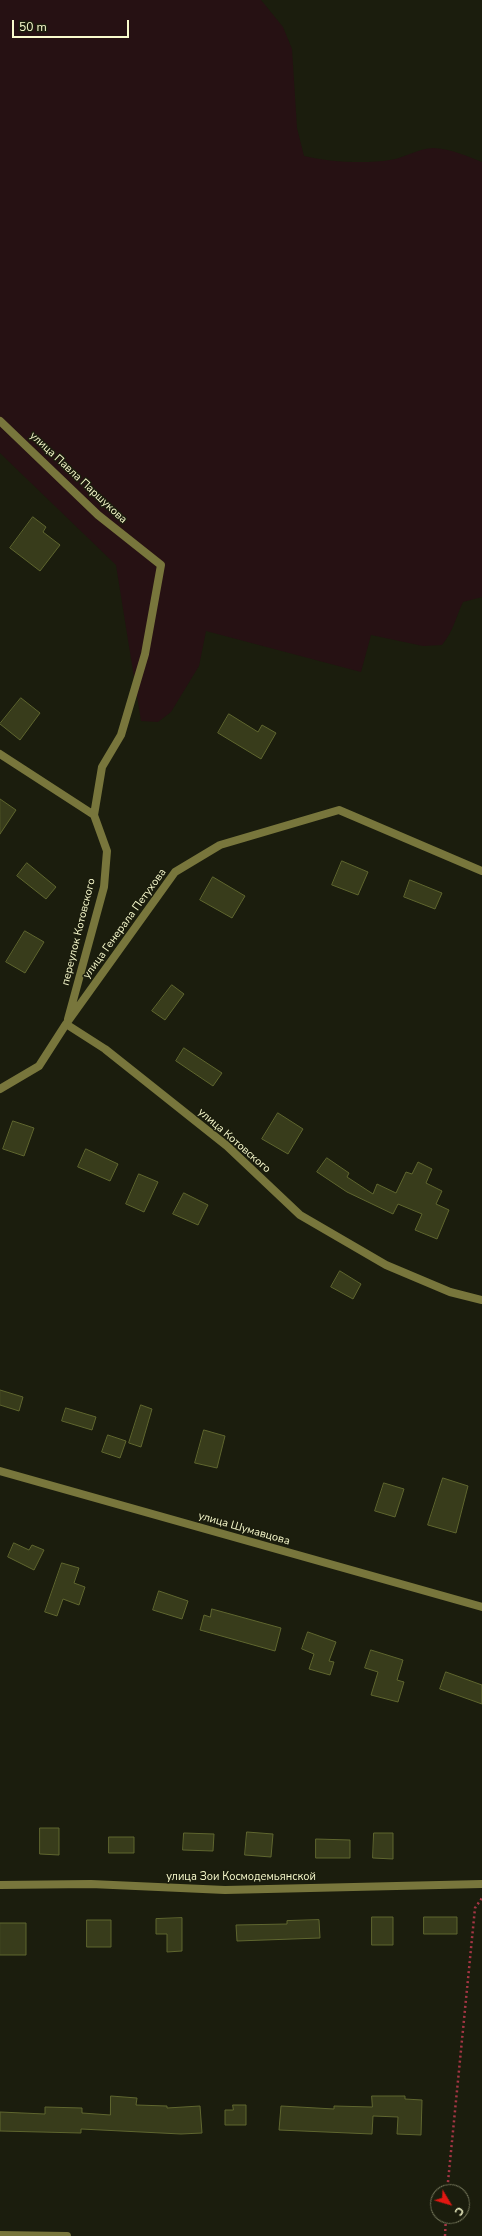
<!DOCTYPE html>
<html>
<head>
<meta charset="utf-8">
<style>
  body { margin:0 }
  #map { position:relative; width:482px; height:2236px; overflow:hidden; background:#1b1d0d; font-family:"Nunito Sans",sans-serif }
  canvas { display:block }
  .north { position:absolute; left:430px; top:2184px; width:40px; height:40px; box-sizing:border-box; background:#1b1d0d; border:1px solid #74765a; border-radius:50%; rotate:128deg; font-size:11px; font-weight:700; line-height:16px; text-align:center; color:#f9fbcd }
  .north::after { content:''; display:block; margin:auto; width:14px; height:18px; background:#e21712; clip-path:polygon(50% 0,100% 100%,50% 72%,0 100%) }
  .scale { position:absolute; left:12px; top:20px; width:117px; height:18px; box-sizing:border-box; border:2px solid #f9fbcd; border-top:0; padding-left:5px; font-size:12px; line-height:14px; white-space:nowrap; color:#f9fbcd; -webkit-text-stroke:3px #1b1d0d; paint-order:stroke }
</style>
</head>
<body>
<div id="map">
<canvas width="482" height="2236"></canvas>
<div class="north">С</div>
<div class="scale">50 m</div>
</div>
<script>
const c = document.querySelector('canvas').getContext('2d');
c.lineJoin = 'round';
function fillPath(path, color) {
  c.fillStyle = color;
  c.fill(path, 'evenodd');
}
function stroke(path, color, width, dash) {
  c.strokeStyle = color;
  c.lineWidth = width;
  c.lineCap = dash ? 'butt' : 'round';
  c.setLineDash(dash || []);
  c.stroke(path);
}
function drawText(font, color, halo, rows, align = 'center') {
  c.font = font + ' "Nunito Sans",sans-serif';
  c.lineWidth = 3;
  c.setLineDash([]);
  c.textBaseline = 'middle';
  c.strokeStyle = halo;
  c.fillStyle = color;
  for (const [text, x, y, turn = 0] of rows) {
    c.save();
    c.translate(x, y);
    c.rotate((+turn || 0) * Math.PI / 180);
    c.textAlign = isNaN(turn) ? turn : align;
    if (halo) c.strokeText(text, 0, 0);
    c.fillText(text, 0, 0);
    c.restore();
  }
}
fillPath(new Path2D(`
  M0,0H261L283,27L292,49L297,128L304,156C327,162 366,164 390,160C405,158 419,148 434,148C451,149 467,156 482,162V597L463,602C455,619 454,630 442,645L423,646L371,635L361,672L206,631L199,666L171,712L158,722L141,721L116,565L0,453Z`), '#261113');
const building = new Path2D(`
  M33,517L46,527L43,532L60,545L40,571L10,548Z
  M21,698L40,713L20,740L0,724Z
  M229,714L258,732L262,725L276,733L261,759L218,733Z
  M0,799L16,810L0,834Z
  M342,861L368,872L358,895L332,885Z
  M27,863L56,887L46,899L17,876Z
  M213,877L245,896L232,918L200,900Z
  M410,880L442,893L435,909L404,897Z
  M25,931L44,942L25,973L6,962Z
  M172,985L184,994L165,1020L152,1011Z
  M184,1048L222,1073L213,1086L176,1061Z
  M278,1113L303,1129L288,1154L262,1139Z
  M13,1121L34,1128L24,1156L3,1149Z
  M86,1149L118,1164L110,1181L78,1167Z
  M327,1158L349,1173L347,1177L373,1194L377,1184L396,1193L406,1172L412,1174L418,1162L432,1169L426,1183L442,1191L436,1204L449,1210L437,1239L415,1230L422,1214L398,1204L393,1214L347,1192L317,1172Z
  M139,1174L158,1182L144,1212L126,1204Z
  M184,1193L208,1205L198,1225L173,1214Z
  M340,1271L361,1284L353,1299L331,1287Z
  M0,1390L23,1397L19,1411L0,1405Z
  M141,1405L152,1409L141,1447L129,1443Z
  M66,1408L96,1417L92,1430L62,1421Z
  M204,1430L225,1436L217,1468L195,1463Z
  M108,1435L126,1441L120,1458L102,1452Z
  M443,1478L468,1486L456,1533L428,1525Z
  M384,1483L404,1489L395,1517L375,1511Z
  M14,1543L29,1550L32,1545L44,1550L34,1570L8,1557Z
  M62,1563L79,1568L74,1583L85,1587L79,1605L63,1599L57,1616L45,1612Z
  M159,1591L188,1601L182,1619L153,1610Z
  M212,1609L281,1628L275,1651L200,1630L204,1615L210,1617Z
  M308,1632L336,1642L329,1661L334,1662L330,1675L309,1669L314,1654L302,1649Z
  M371,1650L403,1660L397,1680L404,1682L398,1702L371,1695L378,1672L365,1668Z
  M446,1672L482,1685V1704L440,1689Z
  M40,1828H59V1855L40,1854Z
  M247,1832L273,1834L271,1857L245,1855Z
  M184,1833L214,1834L213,1851L183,1850Z
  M374,1833H393V1859L373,1858Z
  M109,1837H134V1853H109Z
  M316,1839L350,1840V1858H316Z
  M372,1917H393V1945H372Z
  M424,1917H457V1934H424Z
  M182,1918V1951L167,1952V1934H156V1919Z
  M87,1920H111V1947H87Z
  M319,1920L320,1938L237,1941L236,1925L287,1924V1921Z
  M0,1923H26V1955H0Z
  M111,2096L137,2098L136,2105L167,2106V2108L200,2106L202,2133L181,2134L81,2129V2133L0,2131V2112L45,2114V2107L82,2108V2113L110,2115Z
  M372,2096H405V2099L422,2100L421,2135L397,2134L398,2117L373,2116L372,2134L279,2130L281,2106L334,2109V2106L372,2107Z
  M233,2105H246V2125H225V2110H233Z`);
fillPath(building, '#383c1b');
stroke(building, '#5f662f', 1);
stroke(new Path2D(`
  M447,2192L475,1908L482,1898
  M445,2236L446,2216`), '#a63645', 2.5, [2, 3]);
stroke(new Path2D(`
  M0,421L98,515L161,565L145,654L121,735L102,767L94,815
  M0,754L94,815L107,851L104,887L68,1019
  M66,1024L175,872L220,845L339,810L482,871
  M0,1089L39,1066L66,1024L105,1049L227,1146L300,1215L386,1265L450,1292L482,1300
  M0,1471L482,1607
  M0,1885L91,1884L225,1890L482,1884
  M0,2235L67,2236`), '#78763c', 8);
drawText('11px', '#f9fbcd', '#1b1d0d', [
  ["улица Павла Паршукова",78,478,43],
  ["улица Генерала Петухова",125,924,-54],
  ["переулок Котовского",79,932,-76],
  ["улица Котовского",234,1141,41],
  ["улица Шумавцова",244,1529,16],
  ["улица Зои Космодемьянской",241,1877]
]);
</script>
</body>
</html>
